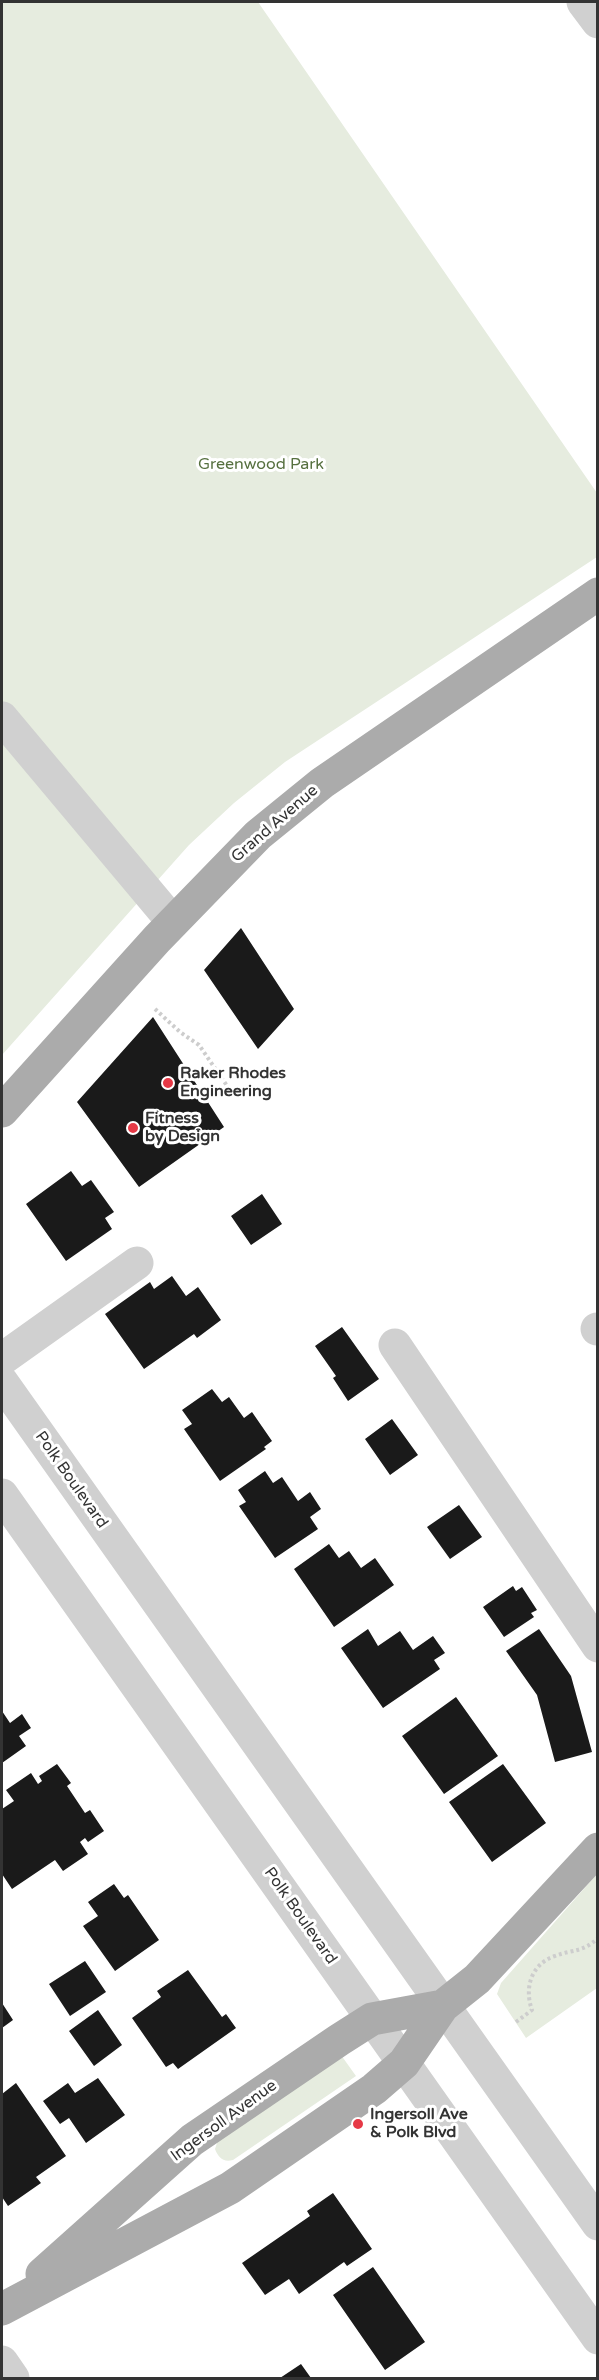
<!DOCTYPE html>
<html>
<head>
<meta charset="utf-8">
<style>
  body { margin:0 }
  #map { position:relative; width:599px; height:2380px; overflow:hidden; background:#fff; font-family:"Varela Round",sans-serif }
  canvas { display:block }
  .frame { position:absolute; inset:0; border:3px solid #333; pointer-events:none }
</style>
</head>
<body>
<div id="map">
<canvas width="599" height="2380"></canvas>
<div class="frame"></div>
</div>
<script>
const c = document.querySelector('canvas').getContext('2d');
c.lineJoin = 'round';
function fillPath(path, color) {
  c.fillStyle = color;
  c.fill(path, 'evenodd');
}
function stroke(path, color, width, dash) {
  c.strokeStyle = color;
  c.lineWidth = width;
  c.lineCap = dash ? 'butt' : 'round';
  c.setLineDash(dash || []);
  c.stroke(path);
}
function drawText(font, color, halo, rows, align = 'center') {
  c.font = font + ' "Varela Round",sans-serif';
  c.lineWidth = 6;
  c.setLineDash([]);
  c.textBaseline = 'middle';
  c.strokeStyle = halo;
  c.fillStyle = color;
  for (const [text, x, y, turn = 0] of rows) {
    c.save();
    c.translate(x, y);
    c.rotate((+turn || 0) * Math.PI / 180);
    c.textAlign = isNaN(turn) ? turn : align;
    if (halo) c.strokeText(text, 0, 0);
    c.fillText(text, 0, 0);
    c.restore();
  }
}
fillPath(new Path2D(`
  M2,2H258L597,493V557L285,762L234,803L189,845L2,1055Z
  M597,1874V1988L526,2038L497,1994L501,1983Z
  M341,2055L356,2076L233,2160C223,2163 218,2157 215,2149L218,2140Z`), '#e6ecdf');
fillPath(new Path2D(`
  M241,928L294,1009L258,1049L204,970Z
  M153,1017L224,1127L139,1187L77,1102Z
  M71,1171L82,1186L91,1180L114,1212L105,1218L112,1229L66,1261L26,1204Z
  M262,1194L282,1224L251,1245L231,1216Z
  M172,1276L186,1296L198,1287L221,1320L197,1338L194,1334L144,1369L105,1314L150,1282L154,1289Z
  M342,1327L379,1379L348,1401L333,1378L336,1376L315,1346Z
  M212,1389L222,1402L229,1397L244,1418L252,1412L272,1441L264,1447L266,1449L220,1481L184,1429L192,1424L182,1410Z
  M392,1419L418,1455L390,1475L365,1439Z
  M265,1471L273,1483L282,1477L298,1501L310,1492L321,1509L310,1517L318,1529L275,1558L239,1506L246,1502L238,1490Z
  M459,1505L482,1537L450,1559L427,1527Z
  M329,1544L339,1558L349,1551L361,1568L375,1558L394,1585L334,1627L294,1569Z
  M513,1586L516,1591L522,1587L537,1610L531,1613L534,1617L504,1637L483,1607Z
  M368,1629L378,1646L400,1631L413,1650L433,1636L445,1653L434,1660L440,1669L383,1708L341,1648Z
  M539,1629L571,1676L592,1752L555,1762L537,1695L506,1651Z
  M456,1697L498,1756L444,1794L402,1736Z
  M2,1711L10,1723L22,1714L31,1728L19,1736L26,1746L2,1763Z
  M57,1764L71,1783L67,1786L85,1813L90,1810L104,1831L88,1842L85,1838L80,1842L88,1854L63,1871L55,1860L12,1889L2,1874V1809L14,1801L6,1790L31,1773L38,1784L42,1781L39,1776Z
  M503,1764L546,1823L492,1862L449,1802Z
  M114,1884L124,1898L128,1895L159,1940L115,1971L83,1926L98,1916L88,1902Z
  M85,1961L106,1992L70,2016L49,1984Z
  M188,1970L222,2017L226,2014L236,2028L178,2069L173,2063L166,2067L132,2018L161,1997L157,1991Z
  M2,2003L13,2020L2,2028Z
  M98,2010L122,2045L94,2066L69,2031Z
  M98,2078L125,2115L86,2143L69,2118L60,2124L43,2101L68,2083L75,2093Z
  M16,2083L66,2156L36,2177L41,2183L8,2206L2,2197V2094Z
  M333,2193L372,2249L347,2266L344,2262L299,2294L289,2279L265,2295L242,2263L310,2216L307,2211Z
  M373,2267L425,2342L385,2370L333,2295Z
  M301,2364L311,2378H280Z`), '#1a1a1a');
stroke(new Path2D(`
  M155,1009L180,1032L199,1045L232,1093
  M516,2022L532,2010C524,1988 531,1964 555,1956C573,1949 582,1953 598,1938`), '#cdcdcd', 4, [3, 3]);
stroke(new Path2D(`
  M583,2L598,22
  M2,718L173,922
  M597,1329H598
  M395,1345L598,1646
  M2,1359L137,1263
  M2,1382L598,2224
  M2,1495L598,2338
  M2,2362L13,2378`), '#d0d0d0', 33);
stroke(new Path2D(`
  M2,1111L157,939L258,835L322,783L598,594
  M42,2274L192,2140L339,2040L372,2019L443,2006
  M2,2309L230,2188L374,2089L404,2063L443,2006L477,1979L598,1849`), '#ababab', 33);
for (const [x, y, r, color] of [
  [168,1083,6,"#e63946"],
  [133,1128,6,"#e63946"],
  [358,2124,6,"#e63946"]
]) {
  const dot = new Path2D();
  dot.arc(x, y, r, 0, 2 * Math.PI);
  c.fillStyle = color;
  c.fill(dot);
  stroke(dot, '#fff', 2);
}
drawText('16px', '#56703f', '#fff', [
  ["Greenwood Park",261,465]
]);
drawText('16px', '#333', '#fff', [
  ["Grand Avenue",275,824,-41],
  ["Polk Boulevard",71,1480,55],
  ["Polk Boulevard",300,1916,55],
  ["Ingersoll Avenue",224,2121,-36]
]);
drawText('bold 16px', '#333', '#fff', [
  ["Raker Rhodes",180,1074],
  ["Engineering",180,1092],
  ["Fitness",145,1119],
  ["by Design",145,1137],
  ["Ingersoll Ave",370,2115],
  ["& Polk Blvd",370,2133]
], 'left');
</script>
</body>
</html>
